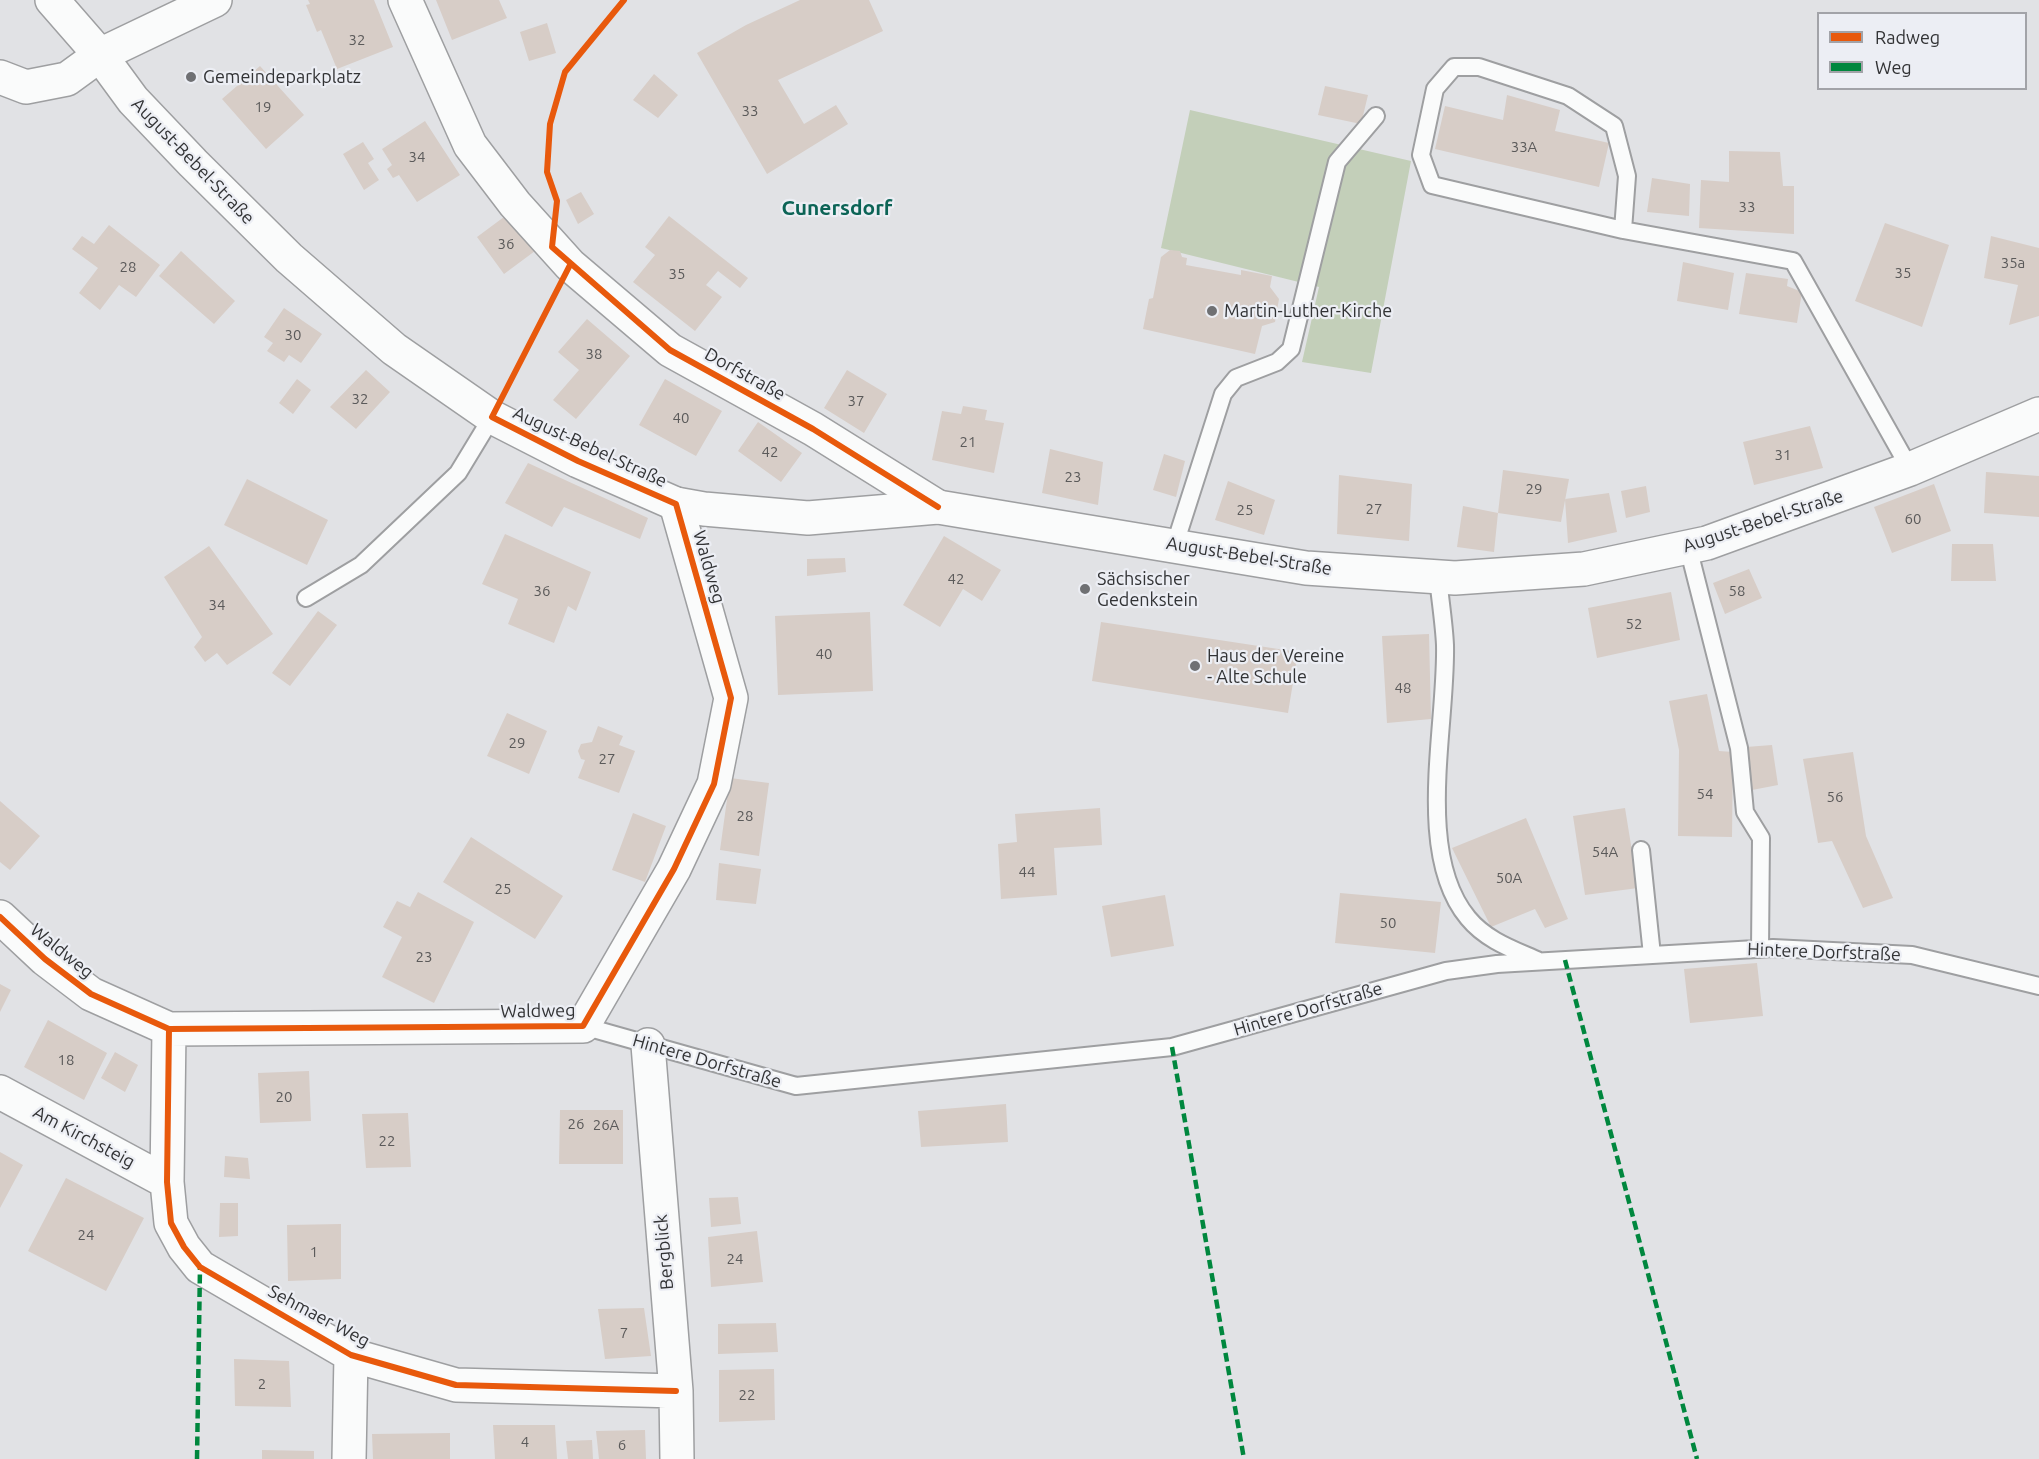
<!DOCTYPE html>
<html>
<head>
<meta charset="utf-8">
<style>
  body { margin:0 }
  #map { position:relative; width:2039px; height:1459px; overflow:hidden; background:#e1e2e5; font-family:Ubuntu,sans-serif }
  canvas { display:block }
  .legend { position:absolute; left:1817px; top:12px; width:210px; height:78px; box-sizing:border-box; background:#eceef4; border:2px solid #a2a3a8; margin:0; padding:8px 10px; list-style:none; font-size:18px; color:#323335 }
  .legend li { display:flex; align-items:center; gap:12px; height:30px }
  .legend b { width:30px; border:2px solid #a2a3a8 }
</style>
</head>
<body>
<div id="map">
<canvas width="2039" height="1459"></canvas>
<ul class="legend">
<li><b style="height:8px;background:#e8590c"></b>Radweg</li>
<li><b style="height:8px;background:#00873e"></b>Weg</li>
</ul>
</div>
<script>
const c = document.querySelector('canvas').getContext('2d');
c.lineJoin = 'round';
function fillPath(path, color) {
  c.fillStyle = color;
  c.fill(path, 'evenodd');
}
function stroke(path, color, width, dash) {
  c.strokeStyle = color;
  c.lineWidth = width;
  c.lineCap = dash ? 'butt' : 'round';
  c.setLineDash(dash || []);
  c.stroke(path);
}
function drawText(font, color, halo, rows, align = 'center') {
  c.font = font + ' Ubuntu,sans-serif';
  c.lineWidth = 4.5;
  c.setLineDash([]);
  c.textBaseline = 'middle';
  c.strokeStyle = halo;
  c.fillStyle = color;
  for (const [text, x, y, turn = 0] of rows) {
    c.save();
    c.translate(x, y);
    c.rotate((+turn || 0) * Math.PI / 180);
    c.textAlign = isNaN(turn) ? turn : align;
    if (halo) c.strokeText(text, 0, 0);
    c.fillText(text, 0, 0);
    c.restore();
  }
}
fillPath(new Path2D(`
  M1190,110L1411,161L1371,373L1302,362L1319,287L1161,248Z`), '#c3cfb9');
fillPath(new Path2D(`
  M308,0H374L393,47L337,69L321,30L317,32L306,5L310,4Z
  M436,0H499L507,18L452,40Z
  M800,0H869L883,31L778,80L804,124L836,105L848,124L767,174L697,53L746,25Z
  M547,23L556,53L529,61L520,32Z
  M260,66L304,115L266,149L222,99Z
  M654,74L678,95L658,118L633,100Z
  M1325,86L1368,95L1361,124L1318,115Z
  M1507,95L1560,110L1555,131L1609,143L1599,187L1435,149L1445,106L1503,120Z
  M425,121L460,175L417,202L399,175L393,178L387,169L392,165L382,149Z
  M363,142L374,159L368,163L379,180L364,190L343,154Z
  M1729,151L1780,152L1783,186H1794V234L1699,228L1701,180L1729,182Z
  M1652,178L1690,184L1689,216L1647,212Z
  M581,192L594,214L578,224L566,200Z
  M508,214L535,251L504,274L477,237Z
  M669,216L748,278L740,288L718,271L706,285L722,297L695,331L633,282L655,255L645,247Z
  M1885,223L1949,245L1922,327L1855,301Z
  M109,225L160,265L136,297L119,285L100,310L79,293L98,268L72,249L82,236L94,244Z
  M1991,236L2039,248V316L2009,325L2018,285L1984,278Z
  M1170,250L1180,251L1182,257L1187,258L1186,265L1241,275V270L1272,276L1270,287L1279,299L1275,322L1262,326L1255,354L1143,329L1149,299L1153,298L1161,257Z
  M181,251L235,301L214,324L159,276Z
  M1683,262L1734,273L1728,310L1677,301Z
  M1746,273L1788,279L1787,286L1802,292L1797,323L1739,314Z
  M284,308L322,334L301,363L289,355L284,362L267,351L273,343L264,337Z
  M587,319L630,356L576,419L553,400L579,370L558,352Z
  M366,370L390,392L356,429L330,407Z
  M847,370L887,394L864,433L824,408Z
  M297,379L311,390L293,414L279,403Z
  M665,379L722,411L696,456L639,425Z
  M963,406L987,410L985,420L1004,423L994,473L932,460L942,411L961,414Z
  M758,422L802,453L781,482L738,451Z
  M1810,426L1823,468L1754,485L1743,442Z
  M1050,449L1103,462L1098,505L1042,493Z
  M1164,454L1185,461L1176,497L1153,490Z
  M528,463L648,518L640,539L564,507L552,527L505,503Z
  M1503,470L1569,479L1561,522L1498,513L1494,552L1457,547L1463,506L1498,513Z
  M1986,472L2039,476V517L1984,513Z
  M1339,475L1412,484L1409,541L1337,534Z
  M247,479L328,520L307,565L224,525Z
  M1228,481L1275,500L1264,535L1215,520Z
  M1934,484L1951,531L1892,553L1874,507Z
  M1646,486L1650,512L1626,518L1621,491Z
  M1609,493L1617,532L1568,543L1565,499Z
  M505,534L591,572L576,611L568,606L554,643L508,624L518,599L482,584Z
  M944,536L1001,570L982,601L963,589L940,627L903,605Z
  M1952,544H1993L1996,581H1951Z
  M209,546L273,634L227,665L217,653L205,662L194,647L202,637L164,577Z
  M845,558L846,572L807,576V559Z
  M1749,569L1762,598L1725,614L1713,583Z
  M1671,592L1680,640L1597,658L1588,608Z
  M318,611L337,625L290,686L272,673Z
  M870,612L873,691L778,695L775,616Z
  M1101,622L1298,652L1288,713L1092,681Z
  M1429,634L1431,719L1387,723L1382,636Z
  M1707,694L1719,751L1733,752L1732,837L1678,836L1679,750L1669,701Z
  M507,713L547,731L529,774L487,756Z
  M598,726L623,736L619,745L635,751L619,793L578,778L585,760L581,759L578,751L581,744L592,742Z
  M1772,745L1778,785L1752,790L1746,747Z
  M1853,752L1866,836L1893,898L1863,908L1832,841L1818,843L1803,759Z
  M730,778L769,783L759,856L720,850Z
  M0,801L40,836L10,870L0,862Z
  M1100,808L1102,845L1054,848L1057,895L1001,899L998,844L1017,842L1015,814Z
  M1625,808L1638,888L1585,895L1573,816Z
  M633,813L666,826L645,882L612,870Z
  M1526,818L1568,919L1545,928L1535,909L1491,927L1452,848Z
  M471,837L563,896L535,939L443,882Z
  M719,863L761,869L756,904L716,900Z
  M418,892L474,922L434,1003L382,977L402,937L383,927L397,901L410,907Z
  M1340,893L1441,902L1435,953L1335,943Z
  M1165,895L1174,946L1111,957L1102,906Z
  M1757,963L1763,1016L1690,1023L1684,969Z
  M0,984L11,990L0,1012Z
  M48,1020L107,1053L84,1100L24,1067Z
  M115,1052L138,1065L125,1092L101,1078Z
  M309,1071L311,1121L260,1123L258,1073Z
  M1006,1104L1008,1142L921,1147L918,1111Z
  M560,1110H623V1164H559Z
  M408,1113L411,1167L366,1168L362,1114Z
  M0,1152L23,1165L0,1208Z
  M225,1156L248,1158L250,1179L224,1177Z
  M66,1178L144,1218L106,1291L28,1251Z
  M738,1197L741,1224L711,1227L709,1198Z
  M220,1203H238V1236L219,1237Z
  M341,1224V1279L288,1281L287,1225Z
  M757,1231L763,1282L711,1287L708,1237Z
  M644,1308L651,1356L605,1359L598,1309Z
  M776,1323L778,1352L718,1354V1324Z
  M234,1359L289,1361L291,1407L235,1406Z
  M774,1369L775,1420L719,1422V1370Z
  M493,1425H555L557,1459H495Z
  M645,1430L646,1459H599L596,1431Z
  M450,1433V1459H373L372,1434Z
  M592,1440L593,1459H568L566,1441Z
  M262,1450L314,1451V1459H262Z`), '#d7cdc7');
const service = new Path2D(`
  M1623,230L1627,176L1614,126L1568,96L1479,67H1454L1435,89L1421,155L1432,185L1623,230L1793,261L1910,469
  M1175,544L1223,394L1236,378L1277,362L1291,349L1337,162L1376,116
  M1688,547L1739,748L1745,812L1761,838L1760,949
  M1438,577C1440,599 1444,623 1445,645C1447,726 1414,853 1468,918C1486,940 1512,949 1537,960
  M306,598L361,565L458,473L492,417
  M1641,850L1652,955
  M583,1026L796,1086L1172,1047L1446,971L1497,964L1773,948L1912,955L2039,986`);
const minor = new Path2D(`
  M405,0L470,145L515,204L570,265L670,350L813,429L938,507
  M0,77L26,87L67,79L100,55L215,0
  M0,917L45,959L91,994L169,1029L583,1026L674,869L714,784L731,698L676,504
  M169,1029L167,1182L171,1223L184,1247L200,1267L351,1355L456,1385L676,1391
  M648,1045L676,1391L677,1459
  M0,1092L167,1182
  M349,1459L351,1355`);
const secondary = new Path2D(`
  M52,0L100,55L133,100L193,163L289,258L394,349L492,417L578,461L676,504L704,509L808,518L938,507L1306,568L1455,578L1584,569L1707,543L1910,469L2039,414`);
stroke(service, '#9e9fa1', 20);
stroke(minor, '#9e9fa1', 36);
stroke(secondary, '#9e9fa1', 36);
stroke(service, '#fafbfb', 16);
stroke(minor, '#fafbfb', 33);
stroke(secondary, '#fafbfb', 33);
stroke(new Path2D(`
  M1565,960L1697,1459
  M1172,1047L1244,1459
  M197,1459L200,1267`), '#00873e', 4.5, [9, 4.5]);
stroke(new Path2D(`
  M624,0L565,72L550,124L547,172L557,201L552,247L670,350L813,429L938,507
  M0,917L45,959L91,994L169,1029L583,1026L674,869L714,784L731,698L676,504L578,461L492,417L570,265
  M169,1029L167,1182L171,1223L184,1247L200,1267L351,1355L456,1385L676,1391`), '#e8590c', 6);
for (const [x, y, r, color] of [
  [191,77,6,"#6f7073"],
  [1212,311,6,"#6f7073"],
  [1085,589,6,"#6f7073"],
  [1195,666,6,"#6f7073"]
]) {
  const dot = new Path2D();
  dot.arc(x, y, r, 0, 2 * Math.PI);
  c.fillStyle = color;
  c.fill(dot);
  stroke(dot, '#eceef4', 2);
}
drawText('15px', '#5b5a5a', null, [
  ["32",357,40],
  ["19",263,107],
  ["33",750,111],
  ["33A",1524,147],
  ["34",417,157],
  ["33",1747,207],
  ["36",506,244],
  ["35a",2013,263],
  ["28",128,267],
  ["35",1903,273],
  ["35",677,274],
  ["30",293,335],
  ["38",594,354],
  ["32",360,399],
  ["37",856,401],
  ["40",681,418],
  ["21",968,442],
  ["42",770,452],
  ["31",1783,455],
  ["23",1073,477],
  ["29",1534,489],
  ["27",1374,509],
  ["25",1245,510],
  ["60",1913,519],
  ["42",956,579],
  ["36",542,591],
  ["58",1737,591],
  ["34",217,605],
  ["52",1634,624],
  ["40",824,654],
  ["48",1403,688],
  ["29",517,743],
  ["27",607,759],
  ["54",1705,794],
  ["56",1835,797],
  ["28",745,816],
  ["54A",1605,852],
  ["44",1027,872],
  ["50A",1509,878],
  ["25",503,889],
  ["50",1388,923],
  ["23",424,957],
  ["18",66,1060],
  ["20",284,1097],
  ["26",576,1124],
  ["26A",606,1125],
  ["22",387,1141],
  ["24",86,1235],
  ["1",314,1252],
  ["24",735,1259],
  ["7",624,1333],
  ["2",262,1384],
  ["22",747,1395],
  ["4",525,1442],
  ["6",622,1445]
]);
drawText('18px', '#323335', '#eceef4', [
  ["Gemeindeparkplatz",203,77],
  ["Martin-Luther-Kirche",1224,311],
  ["Sächsischer",1097,579],
  ["Gedenkstein",1097,600],
  ["Haus der Vereine",1207,656],
  ["- Alte Schule",1207,677]
], 'left');
drawText('18px', '#323335', '#eceef4', [
  ["August-Bebel-Straße",193,161,46],
  ["Dorfstraße",745,374,29],
  ["August-Bebel-Straße",590,447,25],
  ["August-Bebel-Straße",1763,521,-18],
  ["August-Bebel-Straße",1249,556,9],
  ["Waldweg",709,567,74],
  ["Waldweg",62,951,39],
  ["Hintere Dorfstraße",1824,952,2],
  ["Hintere Dorfstraße",1308,1009,-16],
  ["Waldweg",538,1011,-1],
  ["Hintere Dorfstraße",707,1061,16],
  ["Am Kirchsteig",84,1137,28],
  ["Bergblick",664,1252,-95],
  ["Sehmaer Weg",319,1316,28]
]);
drawText('bold 21px', '#0c6456', '#eceef4', [
  ["Cunersdorf",837,208]
]);
</script>
</body>
</html>
